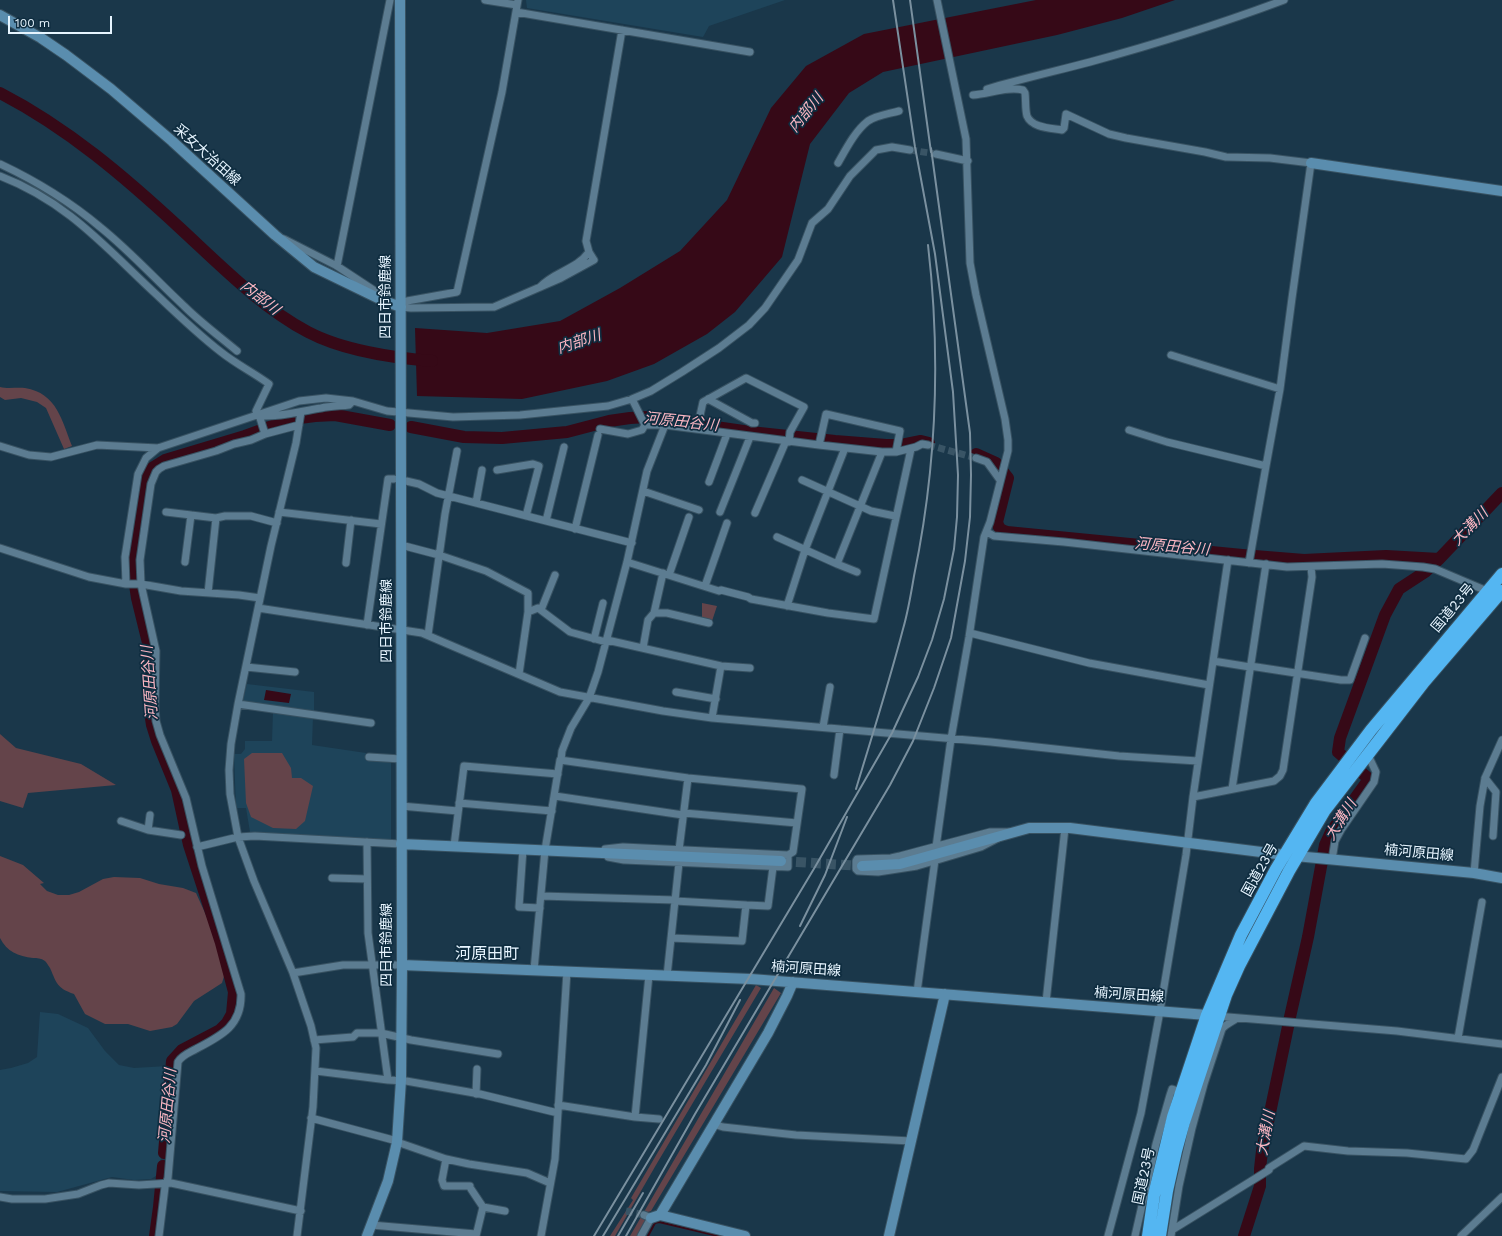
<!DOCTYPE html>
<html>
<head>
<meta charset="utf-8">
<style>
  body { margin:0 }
  #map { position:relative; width:1502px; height:1236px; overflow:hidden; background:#1a374a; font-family:"Work Sans",sans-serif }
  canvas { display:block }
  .scale { position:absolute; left:8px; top:16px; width:104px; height:18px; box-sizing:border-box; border:2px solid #e7f5ff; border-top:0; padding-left:5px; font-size:12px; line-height:14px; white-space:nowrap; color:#e7f5ff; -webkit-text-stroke:3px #0f2d40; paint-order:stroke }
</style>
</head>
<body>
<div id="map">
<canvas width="1502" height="1236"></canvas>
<div class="scale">100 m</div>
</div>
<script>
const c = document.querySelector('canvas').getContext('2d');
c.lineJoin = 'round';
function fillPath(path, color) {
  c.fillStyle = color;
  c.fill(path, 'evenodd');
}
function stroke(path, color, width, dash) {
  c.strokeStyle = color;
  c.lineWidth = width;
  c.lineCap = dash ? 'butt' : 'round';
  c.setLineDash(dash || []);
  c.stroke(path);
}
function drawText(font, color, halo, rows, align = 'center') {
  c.font = font + ' "Work Sans","Noto Sans JP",sans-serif';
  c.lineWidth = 3.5;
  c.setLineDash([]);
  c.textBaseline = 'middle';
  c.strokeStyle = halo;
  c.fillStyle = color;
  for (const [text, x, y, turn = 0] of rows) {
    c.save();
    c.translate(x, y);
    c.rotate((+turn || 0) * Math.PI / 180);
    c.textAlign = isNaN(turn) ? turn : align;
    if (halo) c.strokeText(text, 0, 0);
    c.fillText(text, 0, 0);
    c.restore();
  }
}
fillPath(new Path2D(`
  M526,0H785L709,26L703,37L527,8Z
  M247,684L314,692V713L245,702L243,700Z
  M273,711L313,716L312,745L366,753V758L391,762V840L250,832L246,808H236L234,754H241L245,749V741H272Z
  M40,1012L58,1014L88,1028L105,1051L119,1065L134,1068L168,1066V1072L165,1120L159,1174L151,1179L134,1180L112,1177L57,1192L0,1191V1070L11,1068L28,1063L37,1057Z`), '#1e445a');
fillPath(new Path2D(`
  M0,387C8,389 17,387 25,388C57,393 62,421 72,446L64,449L46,408L37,402L21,398L5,400L0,397Z
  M702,603L717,606L712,621L704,620L702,617Z
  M0,734L16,748L81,764L116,785L28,793L23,808L0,801Z
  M252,753H282L291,768L292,778H301L313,786L305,821L296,829L273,828L251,817L246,803L244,759Z
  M0,856L23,865L44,883L40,884L47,891L58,895H69L79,892L103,879L114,877L140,878L159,884L183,888L196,893L225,957V973L222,983L194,1001L177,1024L172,1027L150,1031L128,1024H105L85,1014L74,994C57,988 57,984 50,968C48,965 47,963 45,961C41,958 37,958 33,958C18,956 7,952 0,938Z
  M756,985L761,988L656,1165L615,1236H610L633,1200L631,1198Z
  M774,988L781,993L651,1211L648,1212L646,1215V1218L637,1236H630Z`), '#64444a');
fillPath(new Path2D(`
  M1036,0H1175L1122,18L1057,35L883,72L849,93L810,144L782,257L735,312L707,334L654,364L607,381L522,399L417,396L415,328L487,333L560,321L620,288L680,251L727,200L771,108L806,66L864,34Z
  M266,690L291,694L289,703L264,700Z`), '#360917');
stroke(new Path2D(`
  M648,1236L655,1223L659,1222L718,1236`), '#360917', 2);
stroke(new Path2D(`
  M0,93C68,128 126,178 181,229C221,266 261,307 308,332C342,350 394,358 432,361
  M411,427L464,437L502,438L567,432L609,421L630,418L647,417L750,432L835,441L886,445H901L921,441L929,443
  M976,454L996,463L1008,478L997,522C999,529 1001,530 1007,532L1242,555L1304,560L1386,556L1439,559
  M164,1153L172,1061L182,1050L220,1030L227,1023L232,1014L234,992L221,943L189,845L177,790L157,741L152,725L149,705L151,655L137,598L133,571L135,549L145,481L152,468L165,460L245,436L292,419L315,416L335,415L390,425
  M155,1236L159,1207L163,1166
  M1244,1236L1260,1186V1169L1262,1151L1290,1017L1308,937L1325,845L1331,832L1369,779L1338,752L1340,738L1385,615L1399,589L1425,572L1439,559L1502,493`), '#360917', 12);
stroke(new Path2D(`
  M910,150L936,154
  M928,445L976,458
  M626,1211L644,1215`), '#395465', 7, [7, 3.5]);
stroke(new Path2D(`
  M781,861L862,866`), '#395465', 10, [10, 5]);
const street = new Path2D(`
  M485,0L517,5
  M516,12L750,52
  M987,89C1021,79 1056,71 1090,62C1156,44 1220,24 1284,0
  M973,95C989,94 1008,86 1023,90L1025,93C1026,100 1025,109 1027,116C1032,128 1051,128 1062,130L1064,128L1066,114L1109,134L1126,138L1205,152L1226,157L1270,158L1311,163L1292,298L1280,389L1266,466L1249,563
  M936,154L968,161
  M838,163C846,149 855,131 868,121C877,115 888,114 899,111
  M0,164C36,181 69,201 100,227C130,251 156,280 184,306C200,322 219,336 237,351
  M0,176C68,202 106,248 158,296C178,315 199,335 221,352C236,364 254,373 269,384L256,411L259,415L265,434L251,440L234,444L216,451L164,466L159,469L156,472L151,484L140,560L141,584L156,651L155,706L156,721L160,735L186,798L202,866L241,994C242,1026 221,1036 196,1049C189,1053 182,1055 178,1062L168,1178L165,1187L159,1236
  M284,239L337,266L378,293L381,297
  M337,266L390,0
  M540,287C555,271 576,270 589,252L586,241L622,30
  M401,307L407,301L457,292L502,92L518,0
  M401,307L411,308L494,307L561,278L594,260L589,252
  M1171,355L1280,389
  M632,399L645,425H665L819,445L882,452H896L916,447L922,444L928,445
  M708,399L752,423H755
  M261,416C281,417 301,411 321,408C330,406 340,406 349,405L351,403
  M600,429L628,434L642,430L645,425
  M697,429L703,402L746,378L804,407L790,432L789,442
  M1129,430L1167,442L1266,466
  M265,434L299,425
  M819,445L826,414L900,431L896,452
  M0,446L29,455L51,457L97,445L158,448L299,401L326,398L353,401L387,411L453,417L520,415L608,406L632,399L651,391L682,372L719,348L749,325L765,308L798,260L812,223L828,209L850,176L876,150L892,147L910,150
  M976,458L987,462L1000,480
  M497,470L533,464L539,466L526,516
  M802,480L871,511L895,516
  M406,481L419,484L437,493L632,543
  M709,482L727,434
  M643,491L699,510
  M476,503L482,470
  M166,512L216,518L225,516H251L277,523
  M279,512L381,524
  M720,512L750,437
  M755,513L786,441
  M546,521L564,447
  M575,529L598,435
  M987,532L994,536L1064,542L1287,567L1382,564L1423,567L1435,569L1487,591
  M777,537L837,564
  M401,545L439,555L486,571L528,593V612
  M0,548L89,577L126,584H141L181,591L239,595L260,598
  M185,562L191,515
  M627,562L719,591L721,590L748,597L751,599L828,613L874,619L911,449
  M346,563L351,520
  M857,572L837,564L882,452
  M669,575L689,517
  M126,584L125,557L138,474L146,458L158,448
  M705,586L727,523
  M208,593L216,518
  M787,606L805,550L845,448
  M258,608L422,633L560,692L663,711L712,718L991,742L1119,756L1198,761
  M541,610L555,575
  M654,613L663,573
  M367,625L388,479H394
  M970,633L1089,663L1209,685
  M428,635L445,514L457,451
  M594,639L603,603
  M607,640L721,666L750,668
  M643,648L648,620L654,613H667L709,623
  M1213,661L1250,667
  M1250,666L1341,680H1350L1365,638
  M246,667L295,672
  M519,674L528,612L538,608L570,632L606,642
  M676,692L716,699
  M238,704L371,723
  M712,718L721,666
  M823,727L830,687
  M369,757L401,759
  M561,760L562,751L571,728L589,698L598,672L627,562L647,471L665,425
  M834,775L840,729
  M1485,778L1496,792L1493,836
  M1232,789L1266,564
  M555,796L683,815
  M1193,797L1274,781L1280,776L1283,770L1312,577L1311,567
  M459,803L552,811
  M401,806L458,811
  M684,813L797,823
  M121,821L148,830L181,835
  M148,830L150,815
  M990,832H1010L981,847L917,866L878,872L858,871L856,869V861L857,859L891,858L900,856Z
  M367,842L368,933L388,1080L406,1081L480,1094L558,1113
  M454,846L464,766L558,774
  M197,847L238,837L255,836L401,844
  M936,847L951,739L969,637L984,537L990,522L1008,451V440L1005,419L976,295L970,263L966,139L937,0
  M523,849L519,907L540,908
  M605,849L623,847L788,855
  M679,850L688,778
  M1332,860L1335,841L1341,830L1374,782L1376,772L1368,755
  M1474,873L1480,806L1485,778L1502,740
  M332,878L367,879
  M541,896L675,900
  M675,901L746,905
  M671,938L742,941L746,905L768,906L773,867
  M534,970L545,850L560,760L688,778L802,789L793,852L788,855V867L624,860L608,857
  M293,973L343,965H402
  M667,976L679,863
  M917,992L935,860
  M1046,1002L1065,828
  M1216,1016L1397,1031L1502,1044
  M1458,1038L1482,902
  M314,1040L353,1037L357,1033H381L411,1040L498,1054
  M316,1071L388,1080
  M476,1094L477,1069
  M558,1105L635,1117L659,1119
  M635,1117L649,975
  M311,1118L397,1141
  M713,1124L723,1127L796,1135L911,1141
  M397,1142L446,1159L469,1164L527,1173L550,1183
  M446,1159L442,1180L444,1186H470
  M1269,1168L1304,1146L1348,1151L1407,1153L1466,1159L1473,1150L1502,1077
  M471,1189L483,1207L476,1236
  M0,1197L12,1199H45L78,1194L101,1185L109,1183L139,1185L171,1183L301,1211
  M483,1207L505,1211
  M371,1225L476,1234
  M1172,1230L1269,1170
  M297,1236L313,1107L316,1048L311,1026L293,973L254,881L238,837L230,794L229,770L231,744L238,704L271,546L296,443L301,412
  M541,1236L555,1159L567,971
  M641,1236L651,1218L644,1215
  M1108,1236L1141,1113L1160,1011L1186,855L1193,797L1228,560
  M1135,1236L1156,1144L1170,1095L1172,1089L1181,1092
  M1171,1236L1179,1186L1192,1128L1204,1084L1222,1029C1226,1024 1232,1022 1237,1018
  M1461,1236L1502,1197`);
const secondary = new Path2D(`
  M0,15L41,38L66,55L111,89L172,141L275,235L314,267L384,301L401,307
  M1311,163L1502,191
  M401,844L781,861
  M862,866L900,864L1029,828H1070L1285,855L1474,873L1502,878
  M402,965L751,979L1207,1015
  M660,1215L745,1236
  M651,1218L660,1215L768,1033L787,996L793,982
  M367,1236L388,1181L397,1142L401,1080L402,965L400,0
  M889,1236L945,994`);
const highway = new Path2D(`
  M1148,1236L1154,1195L1173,1117L1207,1015L1241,935L1276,869L1316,803L1371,730L1502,574
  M1160,1236L1167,1191L1176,1151L1184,1122L1219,1016L1226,995L1239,966L1289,871L1325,810L1424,682L1502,591`);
stroke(street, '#385262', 9);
stroke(secondary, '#385262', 12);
stroke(highway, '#385262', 14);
stroke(street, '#5c7c91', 7);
stroke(secondary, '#5a8dae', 10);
stroke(highway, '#54b6f2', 12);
stroke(new Path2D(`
  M910,0L931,152
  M856,789C872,736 889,683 903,629C908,612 911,594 914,576C937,465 941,357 928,245
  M800,926L825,875L847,817
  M594,1236L815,867L892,733L918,677L932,640L944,599L954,549L957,517L958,475L953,392L935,254L915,147L893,0
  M603,1236L706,1065L740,1000
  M618,1236L643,1193
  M626,1236L695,1114L890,785L913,741L934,688L951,638L965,561L970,517L971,475L970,433L931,148`), '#7a909f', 2);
drawText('14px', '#e7f5ff', '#0f2d40', [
  ["采女大治田線",207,155,42],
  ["四日市鈴鹿線",386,297,-90],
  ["国道23号",1453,608,-50],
  ["四日市鈴鹿線",387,621,-90],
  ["楠河原田線",1419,853,5],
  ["国道23号",1260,870,-61],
  ["四日市鈴鹿線",387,945,-90],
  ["楠河原田線",806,969,4],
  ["楠河原田線",1129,995,4],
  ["国道23号",1144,1176,-78]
]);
drawText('italic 15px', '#fbb6c2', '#0f2d40', [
  ["内部川",806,113,-51],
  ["内部川",260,298,38],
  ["内部川",579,342,-18],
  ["河原田谷川",681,422,6],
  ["大溝川",1470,527,-46],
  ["河原田谷川",1172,547,5],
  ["河原田谷川",150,683,-94],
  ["大溝川",1341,820,-58],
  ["河原田谷川",168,1106,-85],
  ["大溝川",1266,1133,-80]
]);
drawText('16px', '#e7f5ff', '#0f2d40', [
  ["河原田町",487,954]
]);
</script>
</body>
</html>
